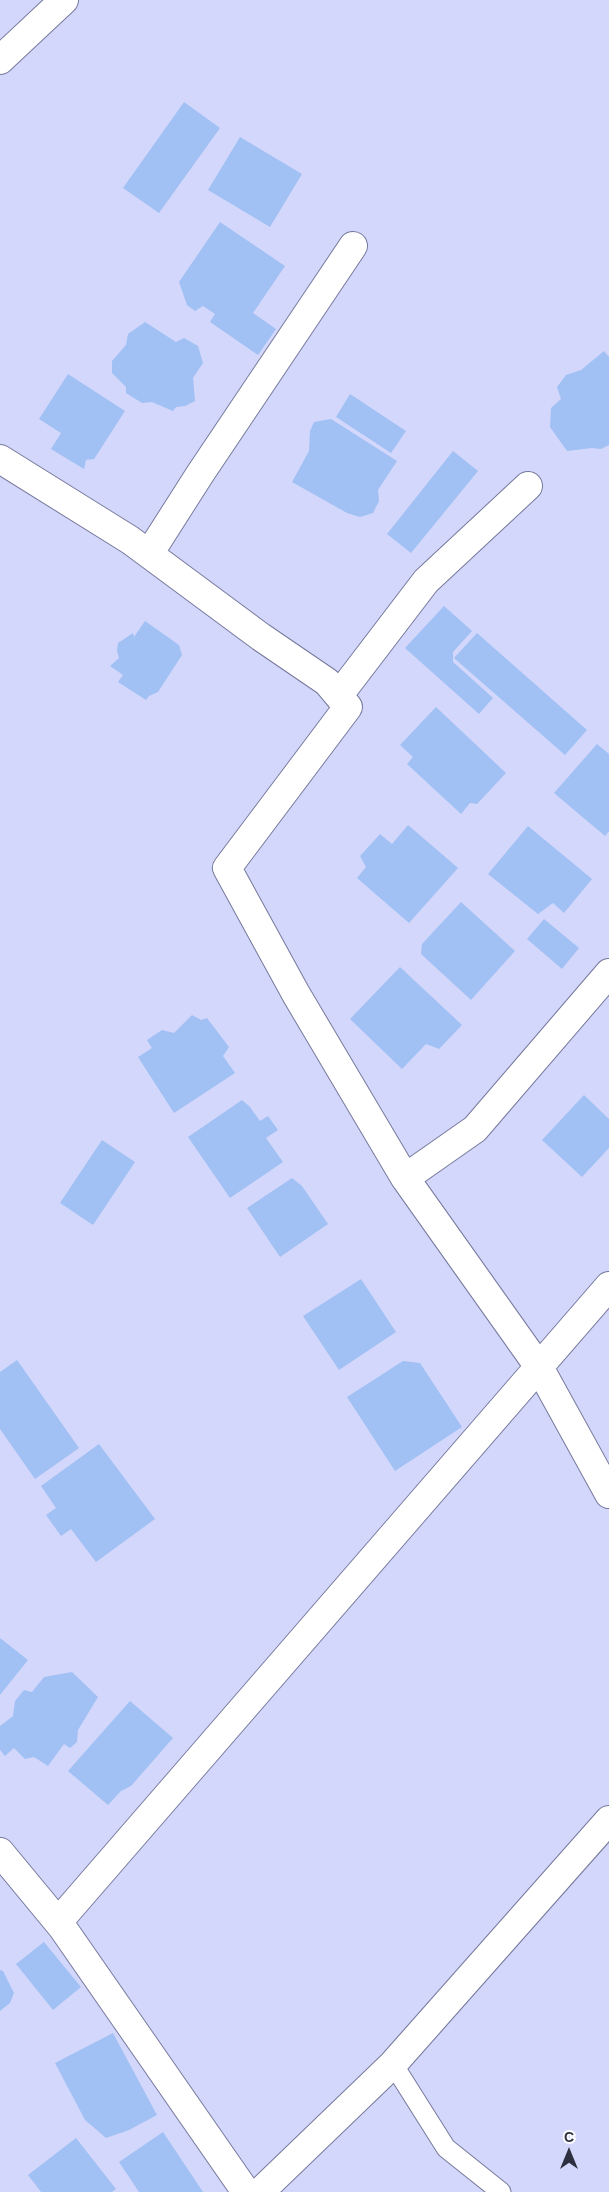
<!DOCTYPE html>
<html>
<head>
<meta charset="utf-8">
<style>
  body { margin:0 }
  #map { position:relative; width:609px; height:2192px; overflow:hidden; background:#d3d7fc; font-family:Barlow,sans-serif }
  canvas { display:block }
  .north { position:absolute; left:544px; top:2127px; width:50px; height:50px; -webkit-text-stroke:4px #fafbff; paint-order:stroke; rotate:0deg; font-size:14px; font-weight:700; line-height:20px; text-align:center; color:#2f303f }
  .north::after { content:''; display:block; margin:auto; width:18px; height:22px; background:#2f303f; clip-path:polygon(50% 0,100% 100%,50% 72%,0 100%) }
</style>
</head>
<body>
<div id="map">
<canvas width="609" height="2192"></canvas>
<div class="north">С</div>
</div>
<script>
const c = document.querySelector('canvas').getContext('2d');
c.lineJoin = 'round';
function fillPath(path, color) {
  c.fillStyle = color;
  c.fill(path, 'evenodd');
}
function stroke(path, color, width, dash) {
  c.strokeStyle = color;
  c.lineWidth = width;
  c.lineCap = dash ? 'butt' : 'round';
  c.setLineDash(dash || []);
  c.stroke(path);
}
fillPath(new Path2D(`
  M184,102L220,128L159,213L123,188Z
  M240,137L302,174L270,227L208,190Z
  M220,222L285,266L253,313L276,329L258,355L210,322L215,314L203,306L195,311L187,305L179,282Z
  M145,322L176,342L184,338L198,346L203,363L193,378L195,401L185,406L176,407L173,411L152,402L142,403L126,393V387L112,373V361L126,345L128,334Z
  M604,351L609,357V445L601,449L592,448L567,451L550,427L551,408L561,399L557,387L566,375L581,370Z
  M68,374L125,411L94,459L86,460L84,469L51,449L61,433L39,419Z
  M350,394L406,431L391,453L336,417Z
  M331,419L397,461L378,490L379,501L373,513L360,517L347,513L292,482L309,451L310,431L314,422Z
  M453,451L478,471L411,553L387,534Z
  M444,606L472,631L453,652V662L493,698L479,714L405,648Z
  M145,621L179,645L182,655L158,692L149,696L146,700L118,682L123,675L110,666L119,658L117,651L118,643L133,633L134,637Z
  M477,633L587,730L565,755L454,658Z
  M436,707L506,773L477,804L470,803L461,814L407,764L413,757L400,745Z
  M597,744L609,754V831L605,836L554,793Z
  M408,825L458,868L409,923L357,878L366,867L360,856L380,834L392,844Z
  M528,826L592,879L564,913L553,903L538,914L488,874Z
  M461,902L515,951L471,1000L421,954L422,944Z
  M544,919L579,948L562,969L527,939Z
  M400,967L462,1025L439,1049L426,1044L402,1069L350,1019Z
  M192,1015L201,1020L207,1018L229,1047L223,1056L235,1073L174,1113L138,1057L152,1048L147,1040L162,1030L174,1033Z
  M584,1095L609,1119V1148L582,1177L542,1140Z
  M242,1100L250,1107L260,1121L268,1116L278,1130L266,1138L283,1162L230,1198L188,1137Z
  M102,1140L135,1162L93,1225L60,1203Z
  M292,1178L302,1186L328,1224L280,1257L247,1208Z
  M361,1279L396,1332L339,1370L303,1316Z
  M17,1360L79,1448L35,1479L0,1429V1372Z
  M403,1361L420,1363L462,1427L395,1471L347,1397Z
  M99,1444L155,1519L96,1562L71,1529L61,1536L46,1515L56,1508L41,1486Z
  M0,1638L28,1660L0,1695Z
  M72,1672L98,1697L78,1730L77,1742L70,1748L64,1744L48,1766L34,1757L25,1759L14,1748L5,1756L0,1750V1726L13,1716L15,1701L24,1690L32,1692L44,1677Z
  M130,1701L173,1738L131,1786L121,1791L108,1805L68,1771Z
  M44,1942L81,1987L53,2010L16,1964Z
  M0,1970L3,1971L14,1993L10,2003L0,2011Z
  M113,2033L157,2115L129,2130L106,2138L85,2120L55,2063Z
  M163,2132L203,2192H139L119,2162Z
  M76,2138L116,2189L112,2192H41L28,2175Z`), '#a1c0f3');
const service = new Path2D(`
  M393,2064L446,2148L501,2192`);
const minor = new Path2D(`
  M0,459L130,540L261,637L327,682L348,707L227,868L296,994L405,1178L475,1129L609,973
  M149,554L200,474L353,246
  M339,695L426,581L528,486
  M405,1178L539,1367L609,1494
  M0,1852L62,1927L246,2192
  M58,1922L609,1286
  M260,2192L393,2064L609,1820`);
const secondary = new Path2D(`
  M0,60L64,0`);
stroke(service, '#76799b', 21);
stroke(minor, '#76799b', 30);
stroke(secondary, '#76799b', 30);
stroke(service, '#fff', 19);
stroke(minor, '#fff', 28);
stroke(secondary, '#fff', 28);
</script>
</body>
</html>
